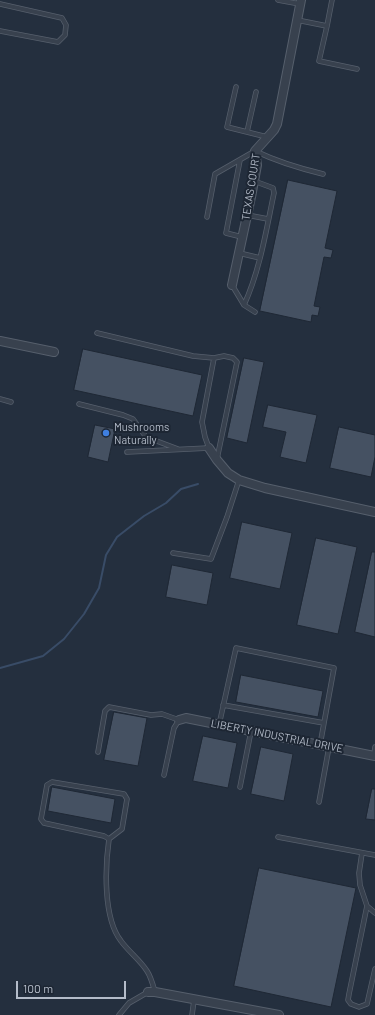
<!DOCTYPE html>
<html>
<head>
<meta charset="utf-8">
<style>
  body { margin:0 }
  #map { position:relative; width:375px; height:1015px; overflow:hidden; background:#242f3e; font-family:Barlow,sans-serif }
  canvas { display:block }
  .scale { position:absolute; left:16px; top:981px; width:110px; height:18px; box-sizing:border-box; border:2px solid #b4bcc9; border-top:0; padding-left:5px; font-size:12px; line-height:14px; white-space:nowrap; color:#b4bcc9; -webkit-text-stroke:3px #1d2633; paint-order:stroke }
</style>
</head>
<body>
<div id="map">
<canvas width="375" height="1015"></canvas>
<div class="scale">100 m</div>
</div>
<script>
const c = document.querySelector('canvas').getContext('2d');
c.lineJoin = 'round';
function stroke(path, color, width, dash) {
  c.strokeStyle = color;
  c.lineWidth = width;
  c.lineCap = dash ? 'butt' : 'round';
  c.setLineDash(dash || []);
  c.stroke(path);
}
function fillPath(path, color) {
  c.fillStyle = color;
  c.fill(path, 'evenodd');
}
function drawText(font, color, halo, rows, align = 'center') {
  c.font = font + ' Barlow,sans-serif';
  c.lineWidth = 4;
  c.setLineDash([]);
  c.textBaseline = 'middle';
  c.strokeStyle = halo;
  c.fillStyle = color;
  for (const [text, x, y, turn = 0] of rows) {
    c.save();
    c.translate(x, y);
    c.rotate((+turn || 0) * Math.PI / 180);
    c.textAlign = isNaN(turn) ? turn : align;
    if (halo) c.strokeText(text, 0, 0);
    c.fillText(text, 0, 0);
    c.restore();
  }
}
stroke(new Path2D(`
  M0,668L43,656L64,639L84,614L99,588L106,555L117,537L144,516L166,503L181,489L198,484`), '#394c67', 2);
const building = new Path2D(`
  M288,180L337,191L325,248L333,250L331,258L324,257L314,306L320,307L318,316L312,315L311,322L260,311Z
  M83,349L202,375L193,416L74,390Z
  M244,358L264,362L247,443L227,438Z
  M268,405L317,415L306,463L280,457L286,432L263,427Z
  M95,425L115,429L108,462L88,457Z
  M339,427L375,435V457L371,477L330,468Z
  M242,522L292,533L280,589L230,578Z
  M316,538L357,547L338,634L297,625Z
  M372,552H375V637L355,632Z
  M172,565L213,573L207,605L166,597Z
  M241,675L323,691L318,717L236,702Z
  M114,712L147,718L138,766L104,760Z
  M203,736L237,743L228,788L193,781Z
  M261,747L293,754L284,801L251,794Z
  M52,787L115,799L111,823L48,811Z
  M372,789H375V820L366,819Z
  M259,868L356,888L331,1007L234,986Z`);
fillPath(building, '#455162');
stroke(building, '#1f2835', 1);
const lane = new Path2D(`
  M278,0L300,4
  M0,4L62,18L66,25L65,35L58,42L0,31
  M297,20L327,26L319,61L357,69
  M327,26L332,0
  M236,87L227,127L267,137
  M247,132L256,92
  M240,160L226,233L242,237
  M247,215L268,219
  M207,217L215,174L255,151C278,162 298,168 323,174
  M239,253L260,258
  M232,285L244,305L255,312
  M244,305C260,270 266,231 274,193L273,188L254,181
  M97,333L193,356L214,358L224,356L233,358L237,362L217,459
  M0,399L11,402
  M79,404L123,415L133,419L146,437L178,449
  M127,452L209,448L205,437L202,422L214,358
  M173,553L211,559L227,517L239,480
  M223,705L324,723
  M219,725L236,648L334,668L320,745
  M98,752L105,711L109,707L151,715L162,714L179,720L174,728L164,775
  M374,755L375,747
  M240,787L251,731
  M319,802L329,747
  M278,837L375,855
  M109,839L122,829L127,799L124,794L52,782L47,785L41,819L44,823L104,836L109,839C105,867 103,918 121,941C129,952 140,960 147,971C151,977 153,985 155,992
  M362,853L359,873L360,885L367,906L349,994L348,1000L351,1004L359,1007L367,1004L375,969
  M367,906L375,913
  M119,1015L129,1003L148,992
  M192,1015L194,1000`);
const street = new Path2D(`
  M232,285L251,197L257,165L255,151L274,130L277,124L301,0
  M0,341L54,352
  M209,448L217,460L228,473L239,480L265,488L375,512
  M179,720L186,718L375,756
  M148,992H155L279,1015`);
stroke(lane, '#565f6c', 5.5);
stroke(street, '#565f6c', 10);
stroke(lane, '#38414e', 4);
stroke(street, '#38414e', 8);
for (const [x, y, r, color] of [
  [106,433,4,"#3f7fe0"]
]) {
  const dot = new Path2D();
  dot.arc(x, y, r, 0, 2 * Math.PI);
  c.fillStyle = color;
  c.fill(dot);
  stroke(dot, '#1d2633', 1.5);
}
drawText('11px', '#b4bcc9', '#1d2633', [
  ["TEXAS COURT",251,187,-81],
  ["LIBERTY INDUSTRIAL DRIVE",277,736,11]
]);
drawText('11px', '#b4bcc9', '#1d2633', [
  ["Mushrooms",114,427],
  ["Naturally",114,440]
], 'left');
</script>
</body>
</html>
